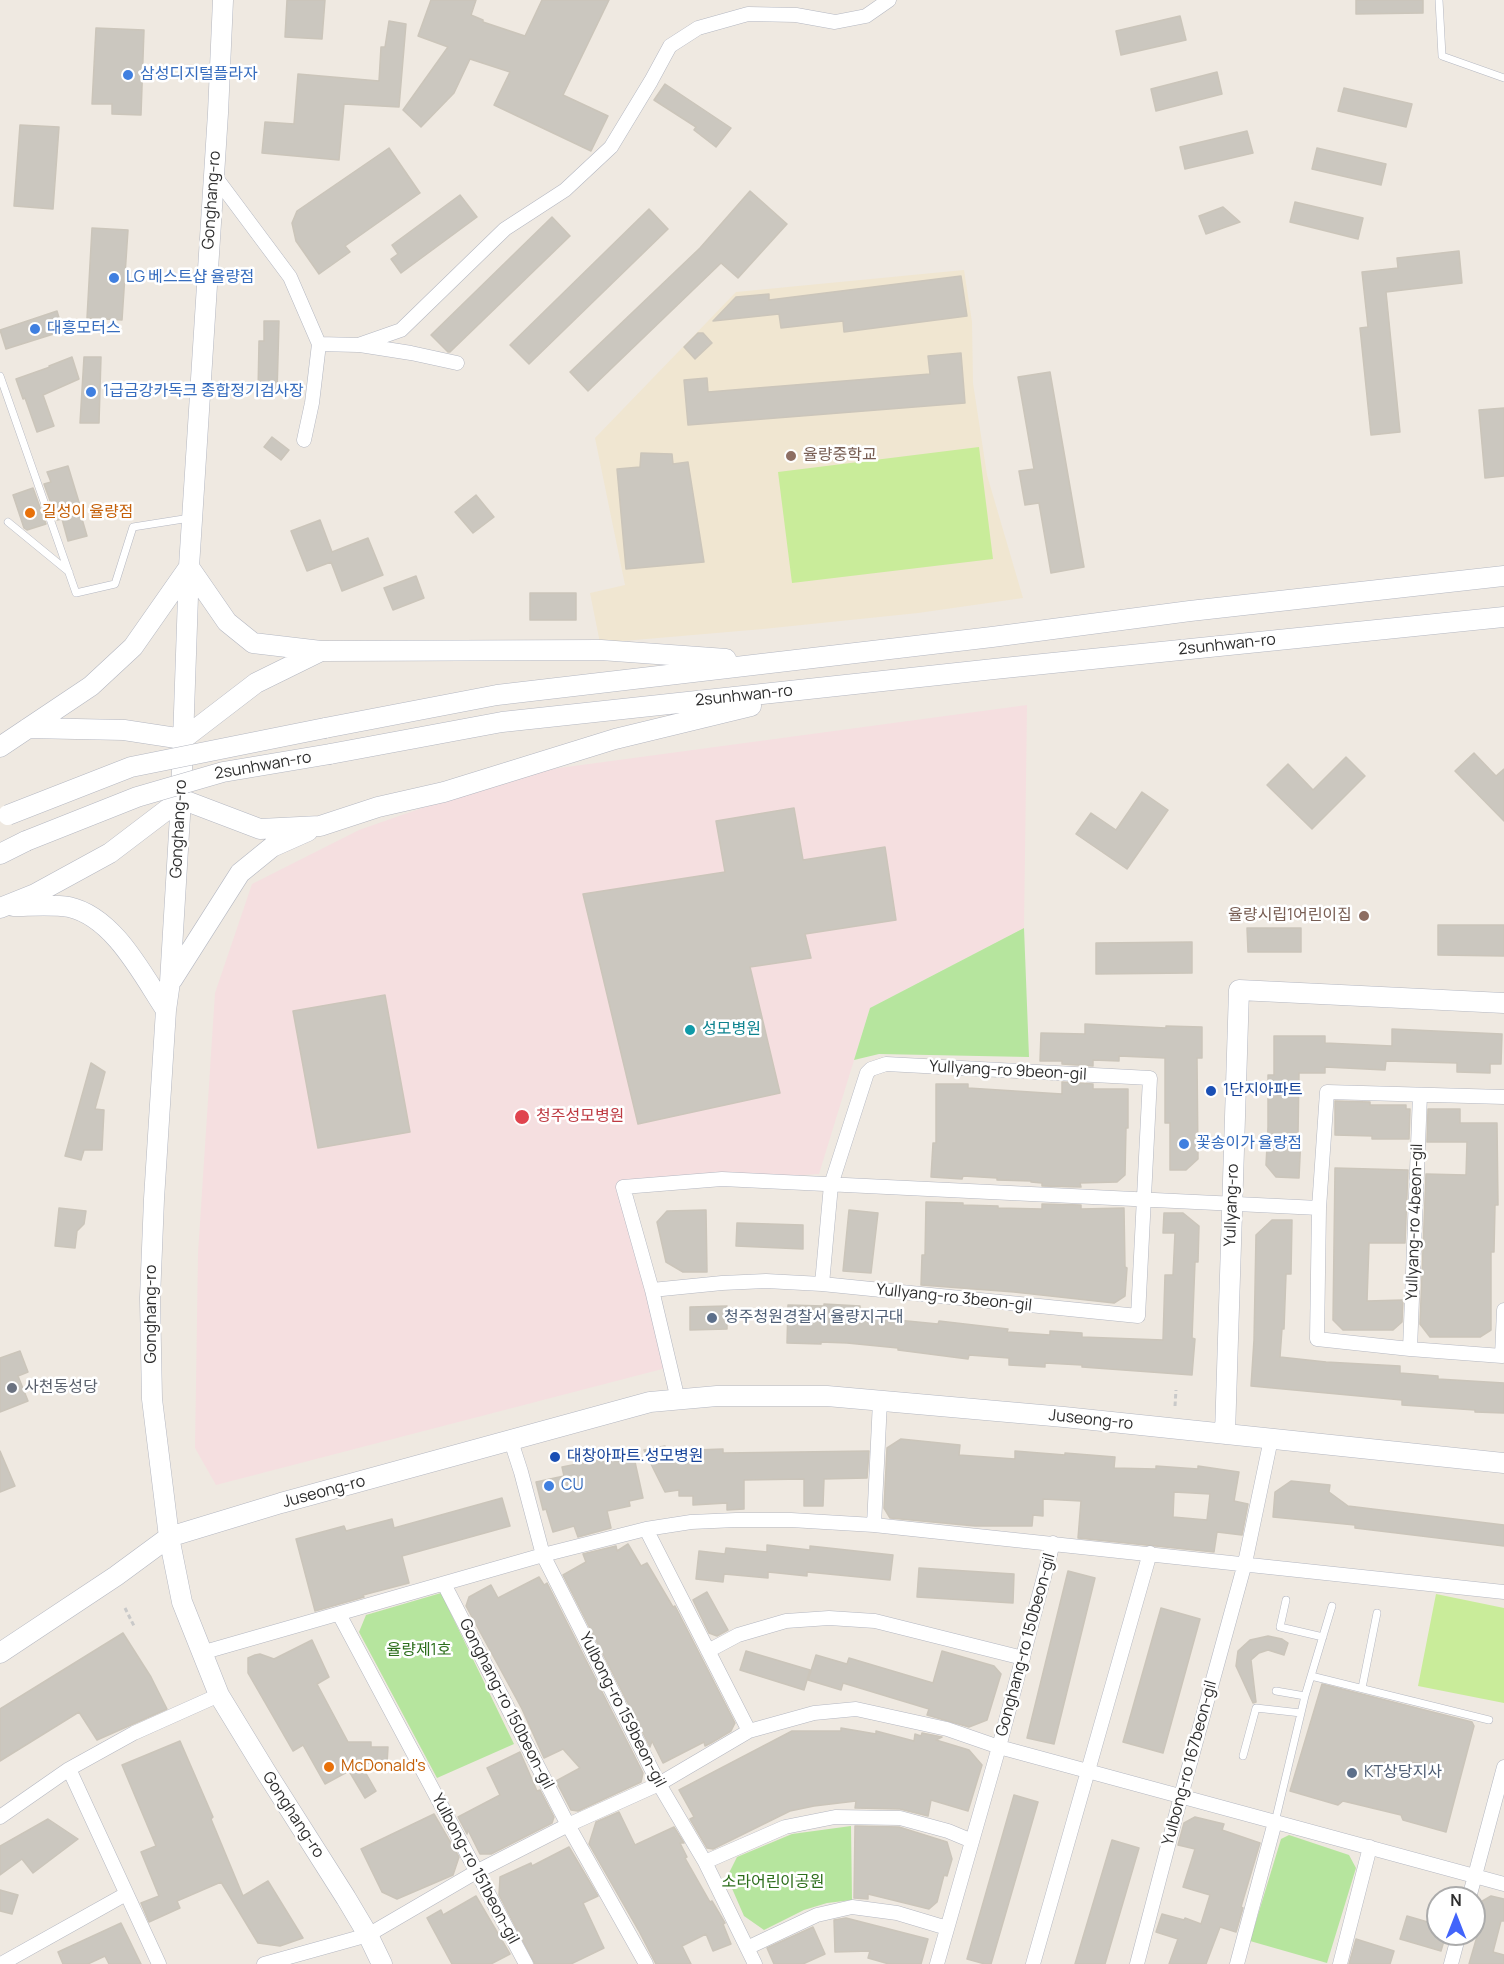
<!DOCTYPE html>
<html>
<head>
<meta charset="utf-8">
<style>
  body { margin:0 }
  #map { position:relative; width:1504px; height:1964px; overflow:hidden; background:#efe9e1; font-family:Manrope,sans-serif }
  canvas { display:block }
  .north { position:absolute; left:1426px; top:1886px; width:60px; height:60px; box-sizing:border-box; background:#fff; border:2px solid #ababab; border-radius:50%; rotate:0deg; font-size:16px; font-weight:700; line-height:24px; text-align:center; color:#2e2e2e }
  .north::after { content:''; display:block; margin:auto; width:21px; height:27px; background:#4264fb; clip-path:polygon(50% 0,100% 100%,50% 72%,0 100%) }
</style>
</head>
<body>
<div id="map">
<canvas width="1504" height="1964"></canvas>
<div class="north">N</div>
</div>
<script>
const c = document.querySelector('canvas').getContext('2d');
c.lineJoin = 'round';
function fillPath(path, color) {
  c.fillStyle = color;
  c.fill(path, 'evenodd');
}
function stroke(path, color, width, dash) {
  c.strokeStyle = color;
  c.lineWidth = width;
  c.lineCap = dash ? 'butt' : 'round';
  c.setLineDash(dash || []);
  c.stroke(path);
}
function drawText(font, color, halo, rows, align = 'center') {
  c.font = font + ' Manrope,"Noto Sans KR",sans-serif';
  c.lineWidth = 5;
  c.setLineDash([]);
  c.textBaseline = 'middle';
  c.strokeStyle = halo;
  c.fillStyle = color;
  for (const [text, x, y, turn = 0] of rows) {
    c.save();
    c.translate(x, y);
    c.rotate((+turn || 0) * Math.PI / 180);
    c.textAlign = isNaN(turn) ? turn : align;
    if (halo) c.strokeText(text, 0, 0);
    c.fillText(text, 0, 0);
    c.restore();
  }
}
fillPath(new Path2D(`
  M964,270L972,322L973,383L987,475L1023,598L918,613L763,629L600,643L590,593L625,585L595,438L736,292Z`), '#f0e6d1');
fillPath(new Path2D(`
  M1027,705L1024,928L870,1008L819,1174L624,1187L670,1367L216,1485L195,1448L198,1253L215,993L252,884L359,830L522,773Z`), '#f5dfe0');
fillPath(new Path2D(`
  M1024,928L1029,1057L879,1054L854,1060L870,1008Z
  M441,1593L514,1744L437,1778L359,1632L366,1615Z
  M851,1826L852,1900L827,1903L804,1910L764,1930L744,1916L727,1877L737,1857L792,1834Z
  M1289,1835L1349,1855L1356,1868L1327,1963L1250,1941L1281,1839Z`), '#b6e59e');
fillPath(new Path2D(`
  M979,447L993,559L792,583L778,472Z
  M1436,1594L1504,1608V1703L1418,1686Z`), '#c9ec9a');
const building = new Path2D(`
  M287,0H325L322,39L285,37Z
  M431,0H476L471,15L483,20V22L525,36L542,0H609L563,95L608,116L591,151L494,105L510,72L470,59L454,93L421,127L403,110L448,47L418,36Z
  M1356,0H1423V13L1356,14Z
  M1180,16L1186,40L1121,55L1116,31Z
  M389,21L406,24L399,107L344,104L339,160L262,153L265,122L294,124L298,74L379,81L381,47H385Z
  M96,28L144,30L141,115L112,114V104H92Z
  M1217,72L1222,94L1156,111L1151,89Z
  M665,84L731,128L716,147L694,130L696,127L654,100Z
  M1344,88L1412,104L1406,127L1338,111Z
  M20,125L59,127L53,209L14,206Z
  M1247,131L1253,153L1185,169L1180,147Z
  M389,148L420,193L345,246L350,252L319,274L296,241L292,223L297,211Z
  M1317,148L1386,164L1381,185L1312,169Z
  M750,191L787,224L738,278L721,263L588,391L570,372L700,248Z
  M460,195L477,217L401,273L391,259L398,254L392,245Z
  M1295,202L1363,218L1358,239L1290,222Z
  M1223,207L1240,222L1206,234L1199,216Z
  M649,209L668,229L529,364L510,345Z
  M552,217L570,236L450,352H448L431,335Z
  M92,228L128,230L122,320L87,318Z
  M1459,251L1462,283L1386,292L1400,432L1371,435L1360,328L1368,327L1362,272L1398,268L1397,258Z
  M961,276L967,316L844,332L843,321L781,328L779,314L713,321L736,297L769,294V300Z
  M57,311L63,331L6,349L0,330Z
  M264,321H279L277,393L258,392L259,341H264Z
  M698,333H703L712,343L695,359L684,347Z
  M961,353L965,403L688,425L684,380L707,378L708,392L930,374L928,356Z
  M72,357L79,379L43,395L54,426L37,432L25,398L23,399L16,379L50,367L49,366Z
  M84,357H101L99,423H80Z
  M1050,372L1084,567L1051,573L1039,503L1025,505L1019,471L1034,469L1018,377Z
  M1504,408V476L1485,478L1479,410Z
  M272,437L289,450L281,460L264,447Z
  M641,453L672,454L673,464L688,462L704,562L626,569L617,469L640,467Z
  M68,466L82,512H80L87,536L68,541L62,519L57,520L44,484L51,482L47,472Z
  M33,488L46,524L27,530L24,528L13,495Z
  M476,495L494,517L473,533L455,512Z
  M320,520L332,552L368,538L383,575L342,591L331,562L307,571L291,531Z
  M416,576L424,598L393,610L384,588Z
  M530,593H576V620H530Z
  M1474,753L1496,776L1504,769V821L1455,771Z
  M1346,757L1365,776L1312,829L1267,785L1288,764L1313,790Z
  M1142,792L1168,810L1127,869L1076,834L1091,813L1116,830Z
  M794,808L803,860L885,847L896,920L805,934L811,958L750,967L780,1093L638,1124L583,894L725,872L716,821Z
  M1438,925H1504V956L1438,955Z
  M1247,928H1301V952H1248Z
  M1192,942V973L1096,974V943Z
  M385,995L410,1132L318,1148L293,1011Z
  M1085,1024L1166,1028V1026L1202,1027V1058H1197L1198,1159L1186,1170H1170V1123H1165V1058L1119,1056V1061L1093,1060V1066L1062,1064V1061H1040L1041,1033L1085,1034Z
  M1392,1029L1502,1034L1501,1064H1490V1073L1457,1072V1063L1386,1061L1385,1070L1325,1067V1073H1299L1298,1135H1301L1299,1178L1276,1177L1266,1165L1268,1127V1075H1274V1036H1325V1043L1392,1046Z
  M91,1063L105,1072L95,1109L104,1110L102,1150H84L81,1160L65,1156Z
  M1062,1082L1093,1084V1089H1128V1128H1126L1125,1175L1117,1182L1080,1183L1081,1187L1042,1186V1183L1031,1182V1181L997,1180V1178L963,1176L962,1179L931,1177L933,1143H936V1084H968V1088L1062,1094Z
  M1335,1101L1370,1102V1105H1406V1109H1410L1409,1139H1372V1136L1335,1135Z
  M1428,1109H1460V1123H1497L1498,1205H1495L1494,1252H1491V1330L1480,1337H1430L1420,1324L1426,1174L1466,1175L1467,1142H1427Z
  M1335,1168L1408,1170L1405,1243H1369L1367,1301L1403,1300L1402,1322L1393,1330H1343L1333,1320Z
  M926,1202L963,1203V1205L998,1206V1208L1042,1209V1204L1081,1205V1209L1124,1208L1125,1267L1127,1268L1125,1296L1114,1303L1014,1292L921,1285L922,1255H925Z
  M59,1208L86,1211L84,1224L77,1231L75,1248L55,1246Z
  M706,1210L707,1272H683L666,1262L657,1222L667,1211Z
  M849,1210L878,1213L871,1273L843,1271Z
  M1164,1213H1183L1199,1226L1198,1262H1195L1192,1338L1195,1339L1192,1375L1082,1367V1365L1045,1363V1367L1009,1365V1358L969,1355L968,1359L898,1350V1348L847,1343L821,1342V1344L787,1343L788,1305L824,1306V1304L860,1306V1313L898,1317L897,1320L938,1324L939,1321L1008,1329L1007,1332L1050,1335V1331L1082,1333V1337L1163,1340L1165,1275H1173L1175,1233H1163Z
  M1272,1220H1292L1291,1274H1286L1284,1329H1282L1280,1357L1326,1362L1400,1366V1373L1438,1376V1379L1504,1383V1413L1475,1412V1410L1402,1405V1400L1251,1386L1254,1340L1256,1235Z
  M737,1223L803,1225V1249L736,1246Z
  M727,1306V1329L690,1330V1307Z
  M20,1351L28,1372L18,1376L28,1401L0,1412V1358Z
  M901,1439L960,1445L959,1455L1015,1459V1451L1065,1455V1453L1115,1457L1114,1468L1156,1469V1466L1198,1469V1466L1239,1472L1234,1501L1248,1504L1242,1535L1217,1532L1214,1552L1078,1538L1081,1501L1043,1499V1516L1033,1515L1032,1526H975L890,1518L884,1508L887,1448ZM1174,1492L1210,1494L1207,1520L1173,1517Z
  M665,1446L666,1451L723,1449V1453L869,1451L867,1478L824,1479L823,1506H804V1479L744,1480V1509L727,1510V1503L693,1505V1496H679V1490L665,1492L644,1450Z
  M0,1451L15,1486L0,1492Z
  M633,1453L643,1498L629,1501L630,1506L607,1511L611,1528L578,1537L574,1526L553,1532L546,1509L543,1510L536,1482L564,1476L562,1467Z
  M1291,1481L1330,1485L1329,1492L1348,1506L1504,1525V1546L1355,1528V1525L1273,1517L1275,1492Z
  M502,1498L510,1526L402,1556L409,1583L363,1595L364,1597L315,1611L296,1539L344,1526L346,1531L392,1519L394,1528Z
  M628,1544L641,1566L647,1563L673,1607L675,1606L735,1723L731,1731L711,1743L705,1746L704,1742L663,1763L652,1741L650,1747L563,1575L586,1562L583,1554L616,1546L617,1551Z
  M767,1545L810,1550V1546L893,1555L890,1580L807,1572V1576L768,1572V1578L724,1574L723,1582L696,1579L699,1551L725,1554L726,1548L767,1552Z
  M919,1568L1014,1574L1013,1603L917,1597Z
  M1068,1571L1095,1578L1054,1744L1027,1738Z
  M539,1577L544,1585L547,1583L643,1773L641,1782L578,1811L571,1810L556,1781L580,1768L563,1749L544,1758L522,1709L466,1606L469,1597L491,1585L498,1598Z
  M707,1592L728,1630L717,1636L709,1633L693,1600Z
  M1161,1608L1200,1619L1163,1753L1123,1742Z
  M123,1633L151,1677L167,1709L97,1740L79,1712L0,1761V1709Z
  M1268,1636L1282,1639L1288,1643L1284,1655L1268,1650L1259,1653L1251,1660L1256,1702L1253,1703L1236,1666L1238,1651L1250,1640Z
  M312,1640L329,1677L317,1684L348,1742H371V1747H388L387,1764L360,1763L376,1791L365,1798L349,1771L325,1784L303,1745L293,1751L248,1673V1658L255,1655L260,1654L274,1659Z
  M746,1651L810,1670L804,1690L740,1670Z
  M942,1651L994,1666L1001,1674L987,1720L969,1727L927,1715L929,1709L843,1683L841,1690L808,1680L816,1655L847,1664L849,1658L933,1683Z
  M1322,1684L1472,1722L1474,1726L1446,1832L1403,1820L1401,1815L1343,1801L1338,1805L1290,1791Z
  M841,1728L876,1734V1731L914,1741L915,1734L921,1736L922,1733L942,1737L936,1740L969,1750L982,1765L968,1811L931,1800L928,1816L900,1809L855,1808L856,1801L814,1806L790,1811L713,1849L707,1848L690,1819L694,1817L679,1790L792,1731H841Z
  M180,1741L213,1817L211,1819L243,1896L268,1881L303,1938L280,1946L258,1943L221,1882L177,1901L180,1908L149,1922L141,1903L159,1896L141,1852L156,1846L122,1765Z
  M520,1752L537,1791L540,1790L554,1817L552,1823L491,1854H480L468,1830L467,1834L458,1817L500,1795L487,1768Z
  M1014,1795L1038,1802L991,1964H985L967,1959Z
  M619,1812L635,1845L674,1827L684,1843H680L687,1857L685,1858L710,1902L712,1901L725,1923L723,1924L731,1944L713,1951L706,1934L682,1946L691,1964H656L640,1933L589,1844L596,1822Z
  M434,1814L459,1857L453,1875L397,1899L382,1892L361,1849Z
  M1195,1817L1224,1824L1222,1830L1260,1843L1241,1907L1243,1908L1236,1932L1220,1927L1206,1964H1169L1178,1939L1156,1932L1162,1914L1184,1920L1185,1918L1201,1924L1210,1895L1183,1887L1195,1849L1178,1845L1184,1823Z
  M48,1819L78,1839L33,1873L22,1859L0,1875V1846Z
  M855,1826L899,1827L947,1842L952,1859L947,1876L944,1875L937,1902L929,1909L868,1894V1899L854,1898Z
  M1112,1840L1139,1848L1105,1964H1075Z
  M569,1847L598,1896L583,1903L604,1948L571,1964H535L499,1895L500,1877L531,1863L532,1866Z
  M0,1890L18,1895L12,1914L0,1911Z
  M476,1896L510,1954L491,1964H452L427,1918L441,1910L443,1915Z
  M1491,1896L1504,1899V1921H1501L1493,1952L1504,1955V1964H1469L1478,1933L1474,1932V1922L1479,1903Z
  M1407,1916L1438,1925V1934H1446L1441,1951L1400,1939Z
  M846,1918L928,1939L921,1964H889L868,1958L870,1951L835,1952L834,1920Z
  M121,1923L141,1964H109L105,1956L88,1964H63L58,1952Z
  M813,1927L825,1954L803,1964H774L767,1948Z
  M1356,1939L1394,1951L1390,1964H1349Z`);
fillPath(building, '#cbc7bf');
stroke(building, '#cbc5ba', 1.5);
const lane = new Path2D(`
  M1439,0L1442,56L1504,78
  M0,376L76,593L115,584L133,527L190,518
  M8,522L69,572
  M1286,1600L1280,1627L1323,1637
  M1311,1676L1489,1720
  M1362,1688L1377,1613
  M1276,1691L1305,1696L1301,1713
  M1305,1696L1332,1606
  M1243,1756L1256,1708L1301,1713L1275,1822`);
const street = new Path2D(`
  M214,175L290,277L319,344L312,403L304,440
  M319,344L358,345L401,330L505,229L565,190L611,147L651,81L670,46L698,28L748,14L796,15L835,22L866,16L889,0
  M360,345L411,353L457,363
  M1504,1097L1327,1092L1319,1208L1317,1339L1410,1349L1502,1356L1504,1310
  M652,1290L722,1283L766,1281L822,1284L1138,1316L1150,1078L886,1064L871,1069L867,1073L831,1185L822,1284
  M1410,1349L1420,1095
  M678,1400L652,1290L623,1187L722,1179L1319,1208
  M511,1441L521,1472L543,1555L659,1784L705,1862L755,1964
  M874,1525L880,1401
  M646,1529L749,1731
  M444,1584L568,1825L646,1964
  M339,1614L526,1964
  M708,1651L738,1635L786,1621L829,1618L875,1621L1023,1658
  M201,1653L543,1555L646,1529L691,1522L736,1520H791L874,1525L1504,1592
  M69,1769L159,1964
  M0,1817L69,1769L134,1733L219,1695
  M705,1862L785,1827L835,1817L900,1818L948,1831L972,1841
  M1469,1898L1504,1767
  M747,1948L817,1915L852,1907L897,1913L947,1928
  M1,1964L126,1894
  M264,1964L368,1935L476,1872L568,1825L659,1784L749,1731L814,1713L856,1709L947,1729L999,1747L1504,1884
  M937,1964L999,1747L1053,1543
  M1033,1964L1150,1553
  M1137,1964L1181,1796L1245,1563L1271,1439
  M1237,1964L1275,1822
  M1340,1964L1370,1847
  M1451,1964L1459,1934`);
const secondary = new Path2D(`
  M223,0L218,113L189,567L181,799L170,982L166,1010L154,1199L150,1298L152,1399L169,1537L182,1602L219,1695L266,1772L346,1898L368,1935L382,1964
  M28,728L124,730L183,739L256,683L321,651
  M325,728L497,695L992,637L1190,611L1504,576
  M0,747L91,686L133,647L189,567L227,622L253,643L321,651L601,650L726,659
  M330,754L502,722L994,669L1504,617
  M0,854L26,841
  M13,906C29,906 54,904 69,907C114,917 142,974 166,1010
  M0,908L35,894L110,853L181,799L260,829L320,826L378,807L444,792L615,739L751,706
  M172,980L240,873L272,847L308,831
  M1225,1434L1239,990L1504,1003
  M0,1653L116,1576L169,1537L281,1503L650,1402L717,1396H827L1064,1417L1504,1463`);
stroke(lane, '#b4b7c1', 8);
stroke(street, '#b4b7c1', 15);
stroke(secondary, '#b4b7c1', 21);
stroke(new Path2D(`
  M1175,1406L1176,1390
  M125,1608L134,1626`), '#c9c9c9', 3, [4.5, 3]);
stroke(lane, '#fff', 7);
stroke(street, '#fff', 14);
stroke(secondary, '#fff', 20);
const secondaryBridge = new Path2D(`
  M8,815L131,767L325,728
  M26,841L137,797L223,772L330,754`);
stroke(secondaryBridge, '#b4b7c1', 21, []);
stroke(secondaryBridge, '#fff', 20);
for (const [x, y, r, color] of [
  [128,75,6,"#3f7fe0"],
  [114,278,6,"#3f7fe0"],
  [35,329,6,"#3f7fe0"],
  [91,392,6,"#3f7fe0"],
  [791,456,6,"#8d6e63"],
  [30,513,6,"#e8710a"],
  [1364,916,6,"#8d6e63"],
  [690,1030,6,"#0f9aa8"],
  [1211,1091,6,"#1a4fb4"],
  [522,1117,8,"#e0444e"],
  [1184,1144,6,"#3f7fe0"],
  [712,1318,6,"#5c6f8a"],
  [12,1388,6,"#6b7280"],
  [555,1457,6,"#1a4fb4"],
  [549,1486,6,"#3f7fe0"],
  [329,1767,6,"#e8710a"],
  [1352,1773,6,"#5c6f8a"]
]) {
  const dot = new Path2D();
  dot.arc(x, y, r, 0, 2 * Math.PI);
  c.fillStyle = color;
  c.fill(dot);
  stroke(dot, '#fff', 2);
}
drawText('16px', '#366cbe', '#fff', [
  ["삼성디지털플라자",140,75],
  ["LG 베스트샵 율량점",126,278],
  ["대흥모터스",47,329],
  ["1급금강카독크 종합정기검사장",103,392],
  ["꽃송이가 율량점",1196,1144],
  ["CU",561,1486]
], 'left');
drawText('16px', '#2e2e2e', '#fff', [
  ["Gonghang-ro",212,200,-86],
  ["2sunhwan-ro",1227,645,-6],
  ["2sunhwan-ro",744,696,-6],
  ["2sunhwan-ro",263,766,-10],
  ["Gonghang-ro",179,829,-87],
  ["Yullyang-ro 9beon-gil",1008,1071,3],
  ["Yullyang-ro",1232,1205,-88],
  ["Yullyang-ro 4beon-gil",1415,1222,-88],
  ["Yullyang-ro 3beon-gil",954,1298,6],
  ["Gonghang-ro",152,1314,-90],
  ["Juseong-ro",1091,1420,6],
  ["Juseong-ro",324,1492,-15],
  ["Gonghang-ro 150beon-gil",1026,1645,-75],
  ["Gonghang-ro 150beon-gil",506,1704,63],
  ["Yulbong-ro 159beon-gil",622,1710,63],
  ["Yulbong-ro 167beon-gil",1190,1763,-75],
  ["Gonghang-ro",293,1815,57],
  ["Yulbong-ro 151beon-gil",475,1869,62]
]);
drawText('16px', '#785e54', '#fff', [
  ["율량중학교",803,456],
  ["율량시립1어린이집",1352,916,"right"]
], 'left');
drawText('16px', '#c56008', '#fff', [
  ["길성이 율량점",42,513],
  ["McDonald's",341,1767]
], 'left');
drawText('16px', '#0d838f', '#fff', [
  ["성모병원",702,1030]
], 'left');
drawText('16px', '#164399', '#fff', [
  ["1단지아파트",1223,1091],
  ["대창아파트.성모병원",567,1457]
], 'left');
drawText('16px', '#be3a42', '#fff', [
  ["청주성모병원",536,1117]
], 'left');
drawText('16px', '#4e5e75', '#fff', [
  ["청주청원경찰서 율량지구대",724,1318],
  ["KT상당지사",1364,1773]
], 'left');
drawText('16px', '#5b616d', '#fff', [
  ["사천동성당",24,1388]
], 'left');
drawText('16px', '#2c6e1b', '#fff', [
  ["율량제1호",419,1651],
  ["소라어린이공원",773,1883]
]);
</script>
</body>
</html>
